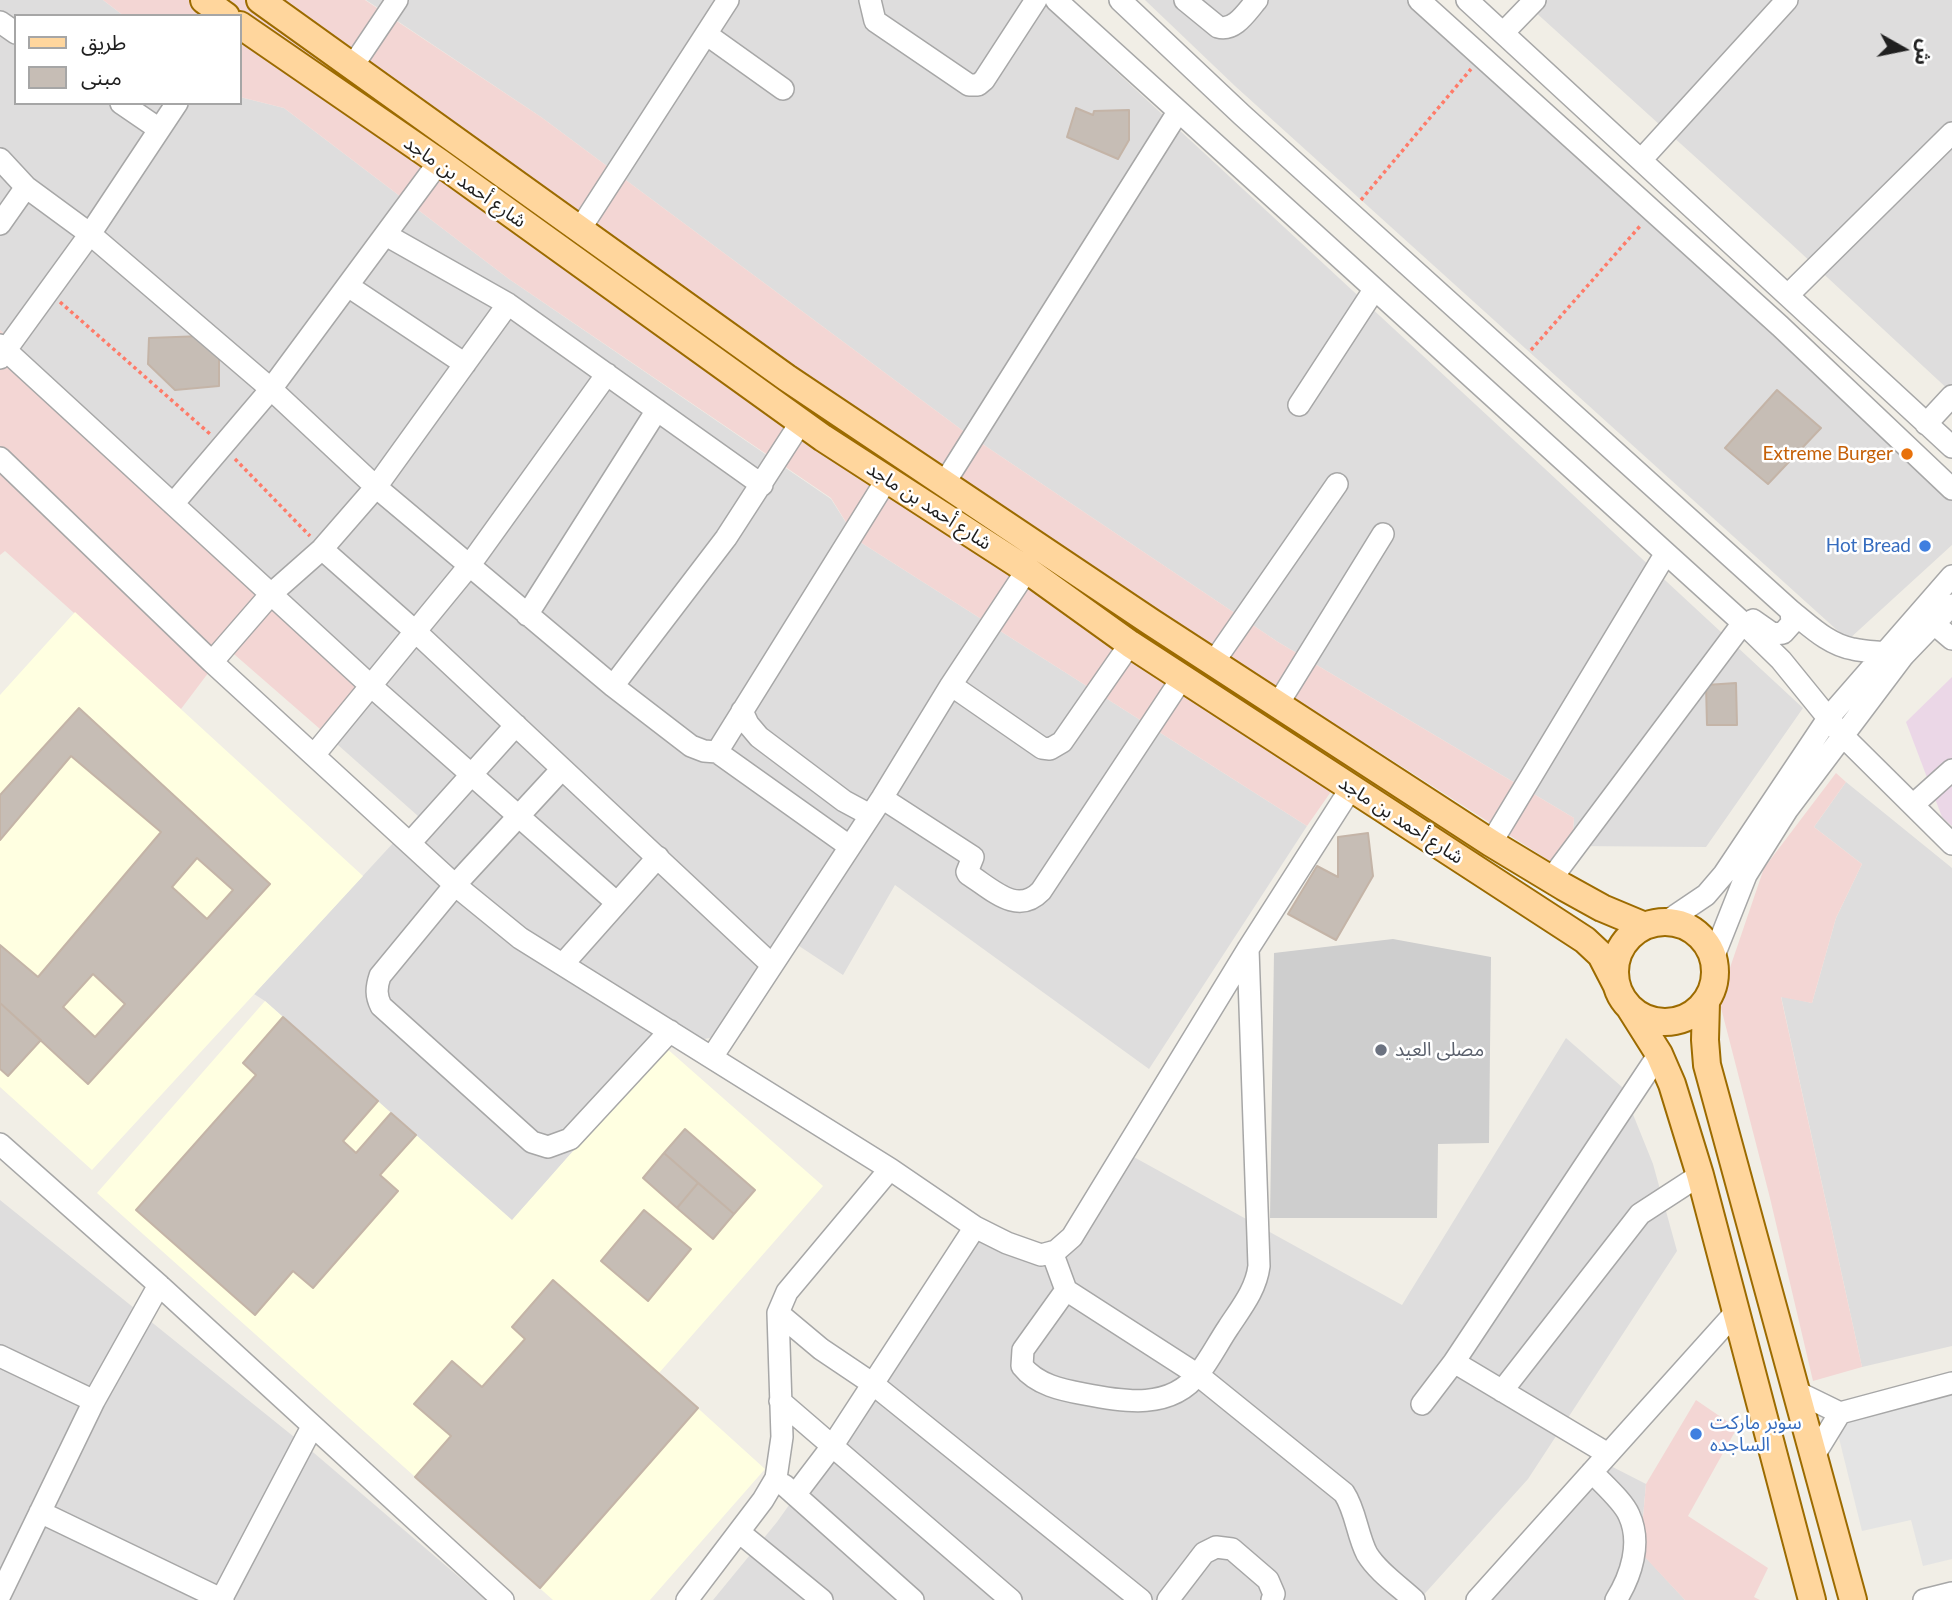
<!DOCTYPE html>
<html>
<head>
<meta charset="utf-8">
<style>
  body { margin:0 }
  #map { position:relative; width:1952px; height:1600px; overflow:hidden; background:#f1eee6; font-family:Lato,"Noto Sans Arabic",sans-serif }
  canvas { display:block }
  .legend { position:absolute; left:14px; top:14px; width:228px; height:91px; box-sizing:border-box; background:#fff; border:2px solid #a6a6a6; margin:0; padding:9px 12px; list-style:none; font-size:21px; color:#202020 }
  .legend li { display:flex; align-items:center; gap:14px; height:35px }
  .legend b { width:35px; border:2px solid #a6a6a6 }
  .north { position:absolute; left:1868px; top:14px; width:70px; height:70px; -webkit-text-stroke:5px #fff; paint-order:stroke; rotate:99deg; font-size:19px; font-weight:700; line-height:28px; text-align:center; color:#202020 }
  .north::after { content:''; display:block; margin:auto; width:24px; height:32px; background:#202020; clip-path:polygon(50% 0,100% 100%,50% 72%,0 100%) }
</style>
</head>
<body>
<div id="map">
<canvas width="1952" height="1600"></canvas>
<ul class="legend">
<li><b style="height:9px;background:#ffd69d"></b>طريق</li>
<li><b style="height:19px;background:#c6bdb5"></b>مبنى</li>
</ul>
<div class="north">ش</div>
</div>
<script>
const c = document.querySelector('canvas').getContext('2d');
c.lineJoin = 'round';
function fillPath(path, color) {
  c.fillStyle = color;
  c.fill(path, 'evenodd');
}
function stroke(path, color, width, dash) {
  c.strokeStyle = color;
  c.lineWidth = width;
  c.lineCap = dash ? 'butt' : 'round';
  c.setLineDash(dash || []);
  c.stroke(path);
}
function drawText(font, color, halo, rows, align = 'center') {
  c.font = font + ' Lato,"Noto Sans Arabic",sans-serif';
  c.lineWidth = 5;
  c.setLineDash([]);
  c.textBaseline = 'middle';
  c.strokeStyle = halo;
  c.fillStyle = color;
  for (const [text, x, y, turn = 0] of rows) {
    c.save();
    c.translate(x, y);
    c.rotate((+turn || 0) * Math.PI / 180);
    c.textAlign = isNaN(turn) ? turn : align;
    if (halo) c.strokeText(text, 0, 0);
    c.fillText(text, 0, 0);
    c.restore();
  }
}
fillPath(new Path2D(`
  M0,0H103L124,16H16V103H240V97L284,108L509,279L831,499L857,540L1307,826L1149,1069L895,885L843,975L796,944L744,1031L665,1047L512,1221L265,1001L254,994L418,816L320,729L364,678L0,330Z
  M366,0H1039L1803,708L1706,847L1572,846L1574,818L1278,642L966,433L541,117Z
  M1145,0H1411L1952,491V545L1848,640L1235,86Z
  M1522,0H1952V393L1787,240Z
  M1846,782L1952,868V1346L1862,1367L1781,996L1812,1003L1836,918L1862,864L1814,827Z
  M1566,1038L1622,1087L1653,1164L1677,1251L1528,1479L1419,1600H713L777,1522L986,1228L1049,1269L1132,1156L1402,1305Z
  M0,1200L314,1453L486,1600H0Z
  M1601,1461L1646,1484L1640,1551L1685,1600H1480Z`), '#dedddd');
fillPath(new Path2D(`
  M103,0H365L541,117L966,433L1278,642L1574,818L1572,846L1556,865L1365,743L1307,826L857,540L831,498L509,279L284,108L240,97V16H124Z
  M0,330L364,678L320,729L227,648L181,709L5,551L0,555Z
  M1836,773L1846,782L1814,827L1862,864L1836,918L1812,1003L1781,997L1862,1367L1813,1381L1770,1198L1719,1000L1764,868Z
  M1696,1400L1737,1428L1688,1516L1768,1568L1754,1597L1760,1600H1685L1640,1552L1646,1484Z`), '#f3d6d4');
fillPath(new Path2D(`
  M1952,677V826L1942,817L1906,722Z`), '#ebd7e7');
fillPath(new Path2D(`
  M75,612L363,876L92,1170L0,1087V695Z
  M265,1001L512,1220L665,1047L823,1186L659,1373L765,1469L650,1600H553L97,1193Z`), '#ffffe1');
fillPath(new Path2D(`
  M1393,939L1491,957L1489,1143L1438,1144L1437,1218H1270L1274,953Z`), '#cecece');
fillPath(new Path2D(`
  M1952,1383V1559L1923,1566L1911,1520L1862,1531L1832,1410Z`), '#e4e4e4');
const building = new Path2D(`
  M1076,108L1093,115L1094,111L1129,110V140L1118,159L1067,137Z
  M203,336L219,354V386L175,390L148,364L149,338Z
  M1777,390L1821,428L1768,484L1725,448Z
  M1736,683L1737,725H1707L1706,685Z
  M79,708L270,884L88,1084L0,1003V945L38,977L161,832L71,756L0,840V795ZM197,858L233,890L207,919L172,887ZM93,974L125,1004L95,1037L63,1007Z
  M1368,833L1373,876L1336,940L1288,914L1317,866L1338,877V837Z
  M0,1003L41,1040L8,1076L0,1069Z
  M283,1017L378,1101L343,1141L356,1153L391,1113L416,1135L380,1175L398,1191L313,1288L293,1271L255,1315L136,1210L256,1075L243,1063Z
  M685,1129L755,1190L734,1214L664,1153Z
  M664,1153L698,1183L677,1208L643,1178Z
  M698,1183L734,1214L713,1239L677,1208Z
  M644,1210L691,1249L648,1301L601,1261Z
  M553,1280L698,1408L540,1588L415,1477L451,1436L414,1404L452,1361L482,1387L525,1339L512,1327Z`);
fillPath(building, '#c6bdb5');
stroke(building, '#c4b4a7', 2);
const minor = new Path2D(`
  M870,0L875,21L969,85H978L984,80L1036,0
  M1056,0L1743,623L1781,660L1842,735L1952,844
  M1120,0L1242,115L1791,611C1810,626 1829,645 1853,649C1870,653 1886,651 1903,656
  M1185,0L1218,27C1235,32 1247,11 1257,0
  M1419,0L1780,326L1952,489
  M1467,0L1952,447
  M0,22L16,33
  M1503,33L1535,0
  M706,34L783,89
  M352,67L397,0
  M121,103L159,129
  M0,159L26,187L90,234L271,389L376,487L613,686L691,746L704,751L717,752L849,846
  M1641,160L1787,0
  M0,224L26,187
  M580,229L728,0
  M386,235L508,304L762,485
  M348,286L465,364
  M1788,295L1952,133
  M0,345L371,686L617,903
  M0,358L90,234L177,103
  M1299,405L1374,290
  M1926,424L1952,396
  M0,458L212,662L455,885L520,938L890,1169L975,1227L1007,1243L1041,1255L1056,1251L1072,1237L1248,949L1351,788
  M945,482L1178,112
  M173,504L271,389L439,162
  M322,549L416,632L771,964
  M527,615L657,410
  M1925,616L1952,639
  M1753,620L1773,634L1783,633L1792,623L1791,611
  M212,662L271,594L322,549L376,487L508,304
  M1213,663L1337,484
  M951,685L1042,748L1050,749L1062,742L1130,644
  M613,686L726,538L801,422
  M1278,704L1383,534
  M742,711L748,724L759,737L844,801L870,815
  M717,752L887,479
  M314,755L469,566L607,374
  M562,769L455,885L380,976C376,988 376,996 381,1006L532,1142L548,1147L570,1139L670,1031
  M882,798L973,857L967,872L968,874C992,889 1017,916 1041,891L1182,678
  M1914,804L1952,770
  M410,843L516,725
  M1491,843L1666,553
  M1551,879L1743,623
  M1666,922L1706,895L1724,874L1829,717L1952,576
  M1713,958L1746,875L1787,810L1903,656L1952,605
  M563,964L658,857
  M712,1057L882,798L951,685L1027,570
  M0,1144L159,1285L503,1600
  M1052,1252L1066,1290L1198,1375L1344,1493C1356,1511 1357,1535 1367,1554C1378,1572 1399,1586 1414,1600
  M1066,1290L1023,1350L1022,1366C1037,1385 1062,1390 1084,1394C1124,1402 1171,1410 1199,1373C1210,1359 1218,1343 1228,1328C1241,1308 1256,1290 1259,1266L1248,949
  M778,1313L821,1349L873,1384L1141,1600
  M0,1356L94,1401
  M1454,1362L1608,1454
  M1502,1391L1640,1214L1700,1175
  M1797,1392L1840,1413L1952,1383
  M780,1401L1011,1600
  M1422,1404L1454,1362L1659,1054
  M1813,1457L1840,1413
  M1592,1472C1602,1483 1623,1501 1629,1515C1642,1543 1631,1576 1616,1600
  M784,1485L913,1600
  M795,1495L833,1445L975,1227
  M40,1512L223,1600
  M739,1532L822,1600
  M0,1595L94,1401L159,1285
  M221,1600L312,1427
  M687,1600L763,1500L776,1478L782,1437L778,1313L787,1292L890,1169
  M1168,1600L1204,1553L1216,1547L1232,1549L1268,1580L1274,1594L1272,1600
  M1477,1600L1735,1313
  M1924,1600L1952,1593`);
const major = new Path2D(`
  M204,0L226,16
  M260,0L787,378L1151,622L1491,843L1564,887L1602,908L1645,926
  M240,25L439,162L823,438L1027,570L1130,644L1585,940L1601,955L1616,984
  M1615 972a50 50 0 1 1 100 0a50 50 0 1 1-100 0Z
  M1706,1002L1705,1040L1707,1065L1853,1600
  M1630,1008L1659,1054L1672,1084L1700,1175L1812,1600`);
stroke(minor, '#a7a7a7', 24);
stroke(major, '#9c6b00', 30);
stroke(new Path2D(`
  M1361,200L1471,69
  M60,302L210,434
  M1531,350L1641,225
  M235,459L310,536`), '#ff7b69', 3.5, [3.5, 3.5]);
stroke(minor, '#fff', 21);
stroke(major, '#ffd69d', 26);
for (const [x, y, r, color] of [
  [1907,454,7,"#e8710a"],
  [1925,546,7,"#3f7fe0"],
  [1381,1050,7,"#6b7280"],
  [1696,1434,7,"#3f7fe0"]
]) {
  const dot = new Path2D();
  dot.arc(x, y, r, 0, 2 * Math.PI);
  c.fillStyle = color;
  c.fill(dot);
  stroke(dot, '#fff', 2.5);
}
drawText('19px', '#202020', '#fff', [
  ["شارع أحمد بن ماجد",465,182,35],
  ["شارع أحمد بن ماجد",929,506,33],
  ["شارع أحمد بن ماجد",1401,820,33]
]);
drawText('19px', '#c56008', '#fff', [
  ["Extreme Burger",1893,454]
], 'right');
drawText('19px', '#366cbe', '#fff', [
  ["Hot Bread",1911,546],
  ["سوبر ماركت",1710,1423,"left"],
  ["الساجده",1710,1445,"left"]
], 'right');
drawText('19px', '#5b616d', '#fff', [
  ["مصلى العيد",1395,1050]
], 'left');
</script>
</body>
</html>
